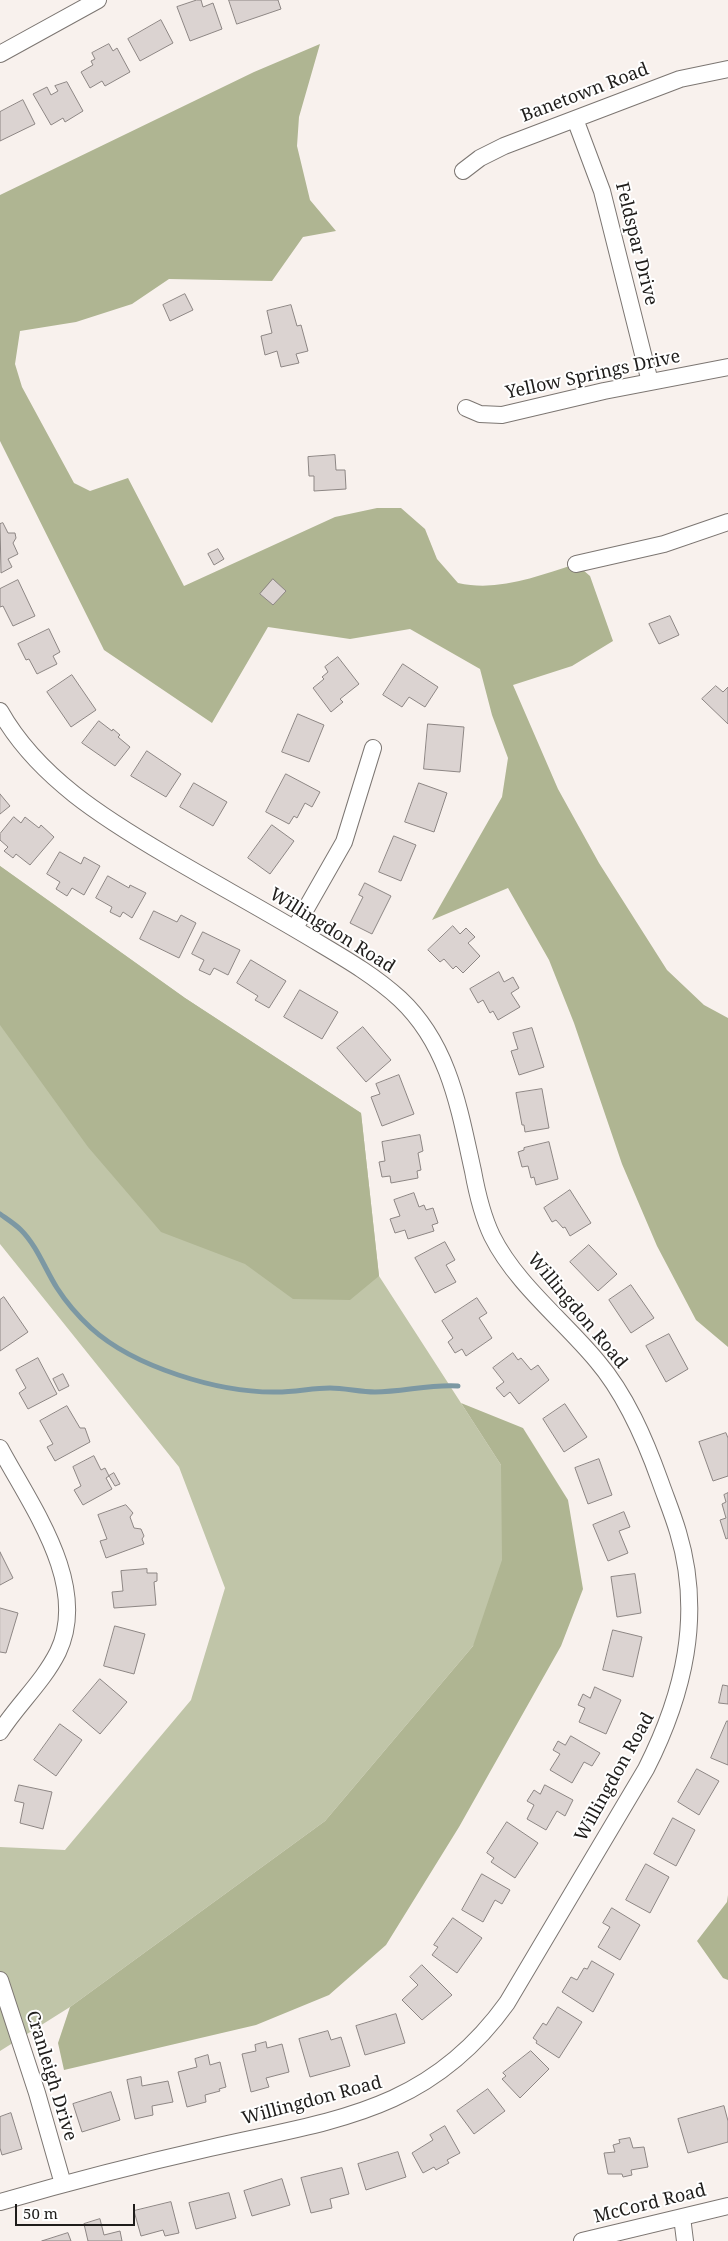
<!DOCTYPE html>
<html>
<head>
<meta charset="utf-8">
<style>
  body { margin:0 }
  #map { position:relative; width:728px; height:2241px; overflow:hidden; background:#f8f1ed; font-family:"Noto Serif",serif }
  canvas { display:block }
  .scale { position:absolute; left:15px; top:2204px; width:120px; height:22px; box-sizing:border-box; border:2px solid #1f1d1b; border-top:0; padding-left:6px; font-size:15px; line-height:18px; white-space:nowrap; color:#1f1d1b; -webkit-text-stroke:4px #fff; paint-order:stroke }
</style>
</head>
<body>
<div id="map">
<canvas width="728" height="2241"></canvas>
<div class="scale">50 m</div>
</div>
<script>
const c = document.querySelector('canvas').getContext('2d');
c.lineJoin = 'round';
function fillPath(path, color) {
  c.fillStyle = color;
  c.fill(path, 'evenodd');
}
function stroke(path, color, width, dash) {
  c.strokeStyle = color;
  c.lineWidth = width;
  c.lineCap = dash ? 'butt' : 'round';
  c.setLineDash(dash || []);
  c.stroke(path);
}
function drawText(font, color, halo, rows, align = 'center') {
  c.font = font + ' "Noto Serif",serif';
  c.lineWidth = 4;
  c.setLineDash([]);
  c.textBaseline = 'middle';
  c.strokeStyle = halo;
  c.fillStyle = color;
  for (const [text, x, y, turn = 0] of rows) {
    c.save();
    c.translate(x, y);
    c.rotate((+turn || 0) * Math.PI / 180);
    c.textAlign = isNaN(turn) ? turn : align;
    if (halo) c.strokeText(text, 0, 0);
    c.fillText(text, 0, 0);
    c.restore();
  }
}
fillPath(new Path2D(`
  M0,866L185,998L361,1113L379,1276L501,1465L532,1570L473,1646L325,1821L70,2007L0,2051V1847L65,1850L191,1700L225,1588L179,1467L0,1244Z`), '#c0c5a8');
fillPath(new Path2D(`
  M320,44L299,117L297,146L310,200L336,231L303,237L272,281L169,279L132,304L76,322L20,331L15,364L22,387L74,483L90,491L128,478L184,586L335,517L377,508H401L425,529L437,559L458,583C499,592 537,576 576,564L590,576L613,641L572,666L513,685L558,789L599,863L667,970L704,1005L728,1018V1347L696,1320L657,1246L622,1164L574,1023L549,960L508,888L432,920L502,797L508,758L492,715L480,669L410,629L350,639L268,627L212,723L104,650L0,441V195L254,72Z
  M0,866L185,998L361,1113L379,1276L350,1300L293,1299L245,1264L161,1232L88,1147L0,1025Z
  M461,1403L523,1428L568,1500L583,1589L561,1646L459,1827L386,1945L329,1995L256,2025L64,2070L58,2043L70,2007L325,1821L473,1646L502,1560L501,1465Z
  M728,1895V1980L723,1978L697,1941L727,1902Z`), '#afb592');
stroke(new Path2D(`
  M0,1214C7,1219 15,1224 21,1230C37,1246 45,1269 57,1288C66,1302 78,1316 91,1328C134,1367 219,1393 277,1392C295,1392 313,1388 330,1388C345,1388 360,1392 375,1392C403,1392 430,1384 458,1386`), '#7c98a3', 5);
const building = new Path2D(`
  M197,0H201L203,7L213,3L222,29L190,41L177,7Z
  M229,0H278L281,9L237,24Z
  M161,20L173,43L140,61L128,39Z
  M109,44L113,51L117,48L130,72L105,86L102,81L90,88L81,72L93,65L91,61L95,59L92,53Z
  M67,82L83,111L65,122L63,118L51,125L33,94L47,87L51,95L58,91L55,86Z
  M23,100L35,124L0,141V112Z
  M185,294L193,310L170,321L163,305Z
  M291,305L297,326L301,325L308,351L296,354L299,363L281,367L277,351L265,355L261,336L272,333L267,311Z
  M335,455L336,470H345L346,489L314,491V476H309L308,457Z
  M3,523L8,533H15L16,538L13,543L18,554L8,559L12,567L1,573L0,524Z
  M218,549L224,559L214,565L208,554Z
  M273,579L286,591L273,605L260,594Z
  M18,580L35,616L13,626L3,606L0,607V589Z
  M670,616L679,635L659,644L649,624Z
  M49,629L60,652L53,656L57,664L37,674L29,659L26,660L18,644Z
  M338,657L359,684L340,699L343,702L331,712L313,688L324,679L322,677L328,672L325,667Z
  M403,664L438,687L425,707L409,697L402,707L383,695Z
  M72,675L96,710L71,727L47,692Z
  M716,686L723,692L728,687V724L702,699Z
  M298,714L324,725L309,762L282,752Z
  M99,721L112,731L113,729L120,735L118,737L130,747L115,766L82,743Z
  M428,724L464,727L460,772L424,769Z
  M147,751L181,774L166,797L131,776Z
  M286,774L320,792L312,807L305,803L297,818L294,816L289,824L266,812Z
  M194,783L227,802L213,826L180,807Z
  M419,783L447,793L434,832L405,822Z
  M0,794L10,806L0,814Z
  M14,817L21,823L25,817L39,828L41,825L54,837L30,865L16,854L13,858L4,851L8,847L0,840V834Z
  M272,825L294,841L270,874L248,858Z
  M394,836L416,845L401,881L379,872Z
  M60,852L81,864L84,857L100,866L84,895L72,888L67,896L56,889L60,882L47,874Z
  M108,876L129,888L130,885L146,893L132,918L123,912L120,917L110,912L112,907L96,898Z
  M365,883L391,896L372,934L350,923L363,897L359,895Z
  M154,911L177,922L181,915L196,923L179,958L140,939Z
  M453,926L460,934L466,928L475,937L468,943L480,956L463,973L456,966L453,969L444,959L440,962L428,950Z
  M203,932L240,950L228,975L214,968L210,975L199,970L204,960L192,954Z
  M251,960L286,981L269,1008L255,1000L258,996L237,983Z
  M499,972L504,982L513,977L519,988L511,993L520,1007L498,1020L493,1011L490,1013L483,1000L478,1003L470,989Z
  M300,990L338,1012L322,1039L284,1017Z
  M363,1027L391,1060L366,1082L337,1048Z
  M532,1028L544,1067L519,1075L511,1051L518,1049L513,1033Z
  M399,1075L414,1114L382,1126L371,1097L380,1094L376,1084Z
  M542,1089L549,1128L525,1132L524,1125H522L516,1093Z
  M420,1135L423,1151L418,1153L421,1170L417,1171L418,1178L391,1183L390,1176L382,1177L379,1162L385,1161L382,1142Z
  M549,1142L558,1179L536,1185L534,1177L531,1178L528,1166L522,1167L518,1152L524,1150V1148Z
  M570,1190L591,1223L570,1236L565,1227L563,1228L556,1220L552,1222L544,1208Z
  M414,1193L419,1207L424,1205L426,1210L433,1208L438,1223L432,1225L434,1231L408,1239L405,1230L395,1233L390,1219L400,1216L394,1200Z
  M445,1242L455,1260L446,1265L456,1282L435,1293L415,1258Z
  M589,1245L617,1274L598,1291L570,1262Z
  M631,1285L654,1318L631,1333L609,1300Z
  M4,1297L28,1332L0,1351V1300Z
  M477,1298L487,1313L479,1318L492,1338L466,1356L462,1349L455,1353L448,1342L453,1338L442,1321Z
  M669,1334L688,1369L666,1382L646,1346Z
  M513,1353L518,1360L521,1358L531,1370L538,1365L549,1380L519,1404L510,1392L504,1397L496,1388L504,1382L493,1368Z
  M38,1358L57,1394L28,1409L19,1393L26,1388L16,1370Z
  M63,1374L69,1386L59,1391L53,1379Z
  M565,1404L587,1437L564,1452L543,1419Z
  M67,1406L80,1428H85L90,1442L55,1461L47,1447L53,1444L40,1421Z
  M726,1433L728,1438V1476L713,1481L699,1442Z
  M94,1456L101,1470L105,1468L109,1476L106,1478L112,1489L83,1505L74,1490L81,1486L73,1467Z
  M599,1459L612,1495L588,1504L575,1468Z
  M114,1473L120,1484L115,1486L109,1476Z
  M728,1493V1538L726,1539L720,1520L726,1518L722,1504L726,1502L724,1495Z
  M126,1505L133,1513L130,1517L134,1528L141,1529L144,1536L142,1539L144,1544L106,1558L100,1541L107,1539L98,1515Z
  M624,1512L630,1527L619,1531L628,1553L608,1561L593,1525Z
  M0,1552L13,1578L0,1585Z
  M147,1569V1573H157V1581L154,1582L156,1605L114,1608L112,1592L123,1591L121,1571Z
  M635,1574L641,1613L617,1617L611,1577Z
  M0,1608L18,1613L6,1653L0,1652Z
  M115,1626L145,1634L134,1674L104,1666Z
  M613,1630L642,1637L633,1677L603,1670Z
  M100,1679L127,1702L100,1734L73,1711Z
  M723,1685L728,1686V1704L719,1703Z
  M595,1687L621,1700L606,1734L579,1722L585,1708L578,1705L583,1694L590,1698Z
  M727,1721H728V1765L711,1758Z
  M60,1724L82,1740L56,1776L34,1760Z
  M571,1736L600,1753L592,1766L584,1762L572,1783L550,1770L560,1754L553,1750L558,1741L565,1745Z
  M697,1769L719,1781L699,1815L678,1802Z
  M19,1785L52,1792L43,1829L20,1823L24,1803L15,1801Z
  M545,1785L573,1800L565,1816L557,1811L546,1830L527,1819L534,1805L527,1801L534,1790L540,1794Z
  M673,1818L695,1830L676,1866L654,1854Z
  M507,1822L538,1843L515,1878L491,1862L494,1858L487,1853Z
  M646,1864L669,1877L650,1913L626,1900Z
  M482,1874L510,1890L502,1904L495,1900L483,1922L462,1910Z
  M612,1908L640,1925L620,1960L598,1947L610,1927L603,1923Z
  M453,1918L482,1938L457,1973L432,1955L438,1947L434,1945Z
  M592,1961L614,1974L593,2012L562,1992L571,1977L577,1980L584,1968L587,1969Z
  M422,1965L452,1995L422,2020L402,2000L418,1985L410,1977Z
  M558,2007L582,2022L559,2058L536,2043L537,2041L533,2038L543,2023L546,2025Z
  M396,2014L405,2043L365,2055L356,2026Z
  M328,2031L331,2040L341,2037L350,2066L310,2077L299,2039Z
  M266,2042L267,2048L282,2044L289,2072L266,2078L269,2087L251,2092L242,2054L256,2051L255,2045Z
  M531,2051L549,2069L520,2098L502,2079L506,2076L503,2073Z
  M208,2055L210,2065L220,2062L226,2087L219,2089L220,2091L205,2095L206,2102L187,2107L178,2072L197,2067L195,2059Z
  M141,2077L142,2086L168,2081L173,2102L152,2106L153,2115L135,2119L127,2080Z
  M488,2089L505,2111L474,2134L457,2111Z
  M111,2092L120,2120L82,2132L73,2104Z
  M724,2106L728,2121V2142L688,2153L678,2119Z
  M11,2113L22,2149L2,2155L0,2148V2117Z
  M445,2126L460,2153L447,2160L449,2163L436,2170L434,2167L423,2173L412,2153L433,2140L430,2135Z
  M630,2138L633,2148L644,2147L648,2167L631,2170L632,2175L623,2177L622,2174H608L604,2153L615,2152L613,2145L620,2143L619,2140Z
  M398,2152L406,2177L366,2190L358,2164Z
  M342,2168L349,2194L330,2199L332,2208L311,2213L301,2178Z
  M282,2179L290,2205L252,2216L244,2191Z
  M229,2193L236,2218L196,2229L189,2203Z
  M171,2202L179,2233L165,2236L163,2230L141,2236L134,2211Z
  M100,2219L104,2235L120,2231L122,2241H88L84,2224Z
  M68,2233L71,2241H42Z`);
fillPath(building, '#dbd3d1');
stroke(building, '#8d8684', 1);
const minor = new Path2D(`
  M0,54L98,0
  M575,119L602,191L650,382
  M463,171L480,158L504,146L680,79L728,69
  M466,408L480,414L502,415L604,391L728,367
  M576,564L664,544L728,522
  M0,711C37,777 105,819 168,856C219,886 271,914 322,945C349,961 376,977 400,999C449,1045 459,1108 473,1171C477,1193 482,1215 492,1236C516,1284 563,1320 597,1361C626,1395 645,1439 660,1481C666,1498 673,1515 678,1532C703,1615 684,1694 646,1769L507,2003C428,2113 332,2120 210,2148C139,2164 69,2182 0,2202
  M295,928L344,842L373,748
  M0,1448C31,1506 90,1585 58,1652C43,1682 18,1704 0,1732
  M0,1980L37,2093L63,2184
  M682,2217L685,2241
  M582,2241L728,2206`);
stroke(minor, '#7c7672', 18);
stroke(minor, '#fff', 16);
drawText('18px', '#1f1d1b', '#fff', [
  ["Banetown Road",585,93,-21],
  ["Feldspar Drive",636,244,76],
  ["Yellow Springs Drive",593,375,-12],
  ["Willingdon Road",332,931,32],
  ["Willingdon Road",577,1311,50],
  ["Willingdon Road",615,1777,-61],
  ["Cranleigh Drive",51,2076,73],
  ["Willingdon Road",312,2101,-15],
  ["McCord Road",650,2204,-14]
]);
</script>
</body>
</html>
